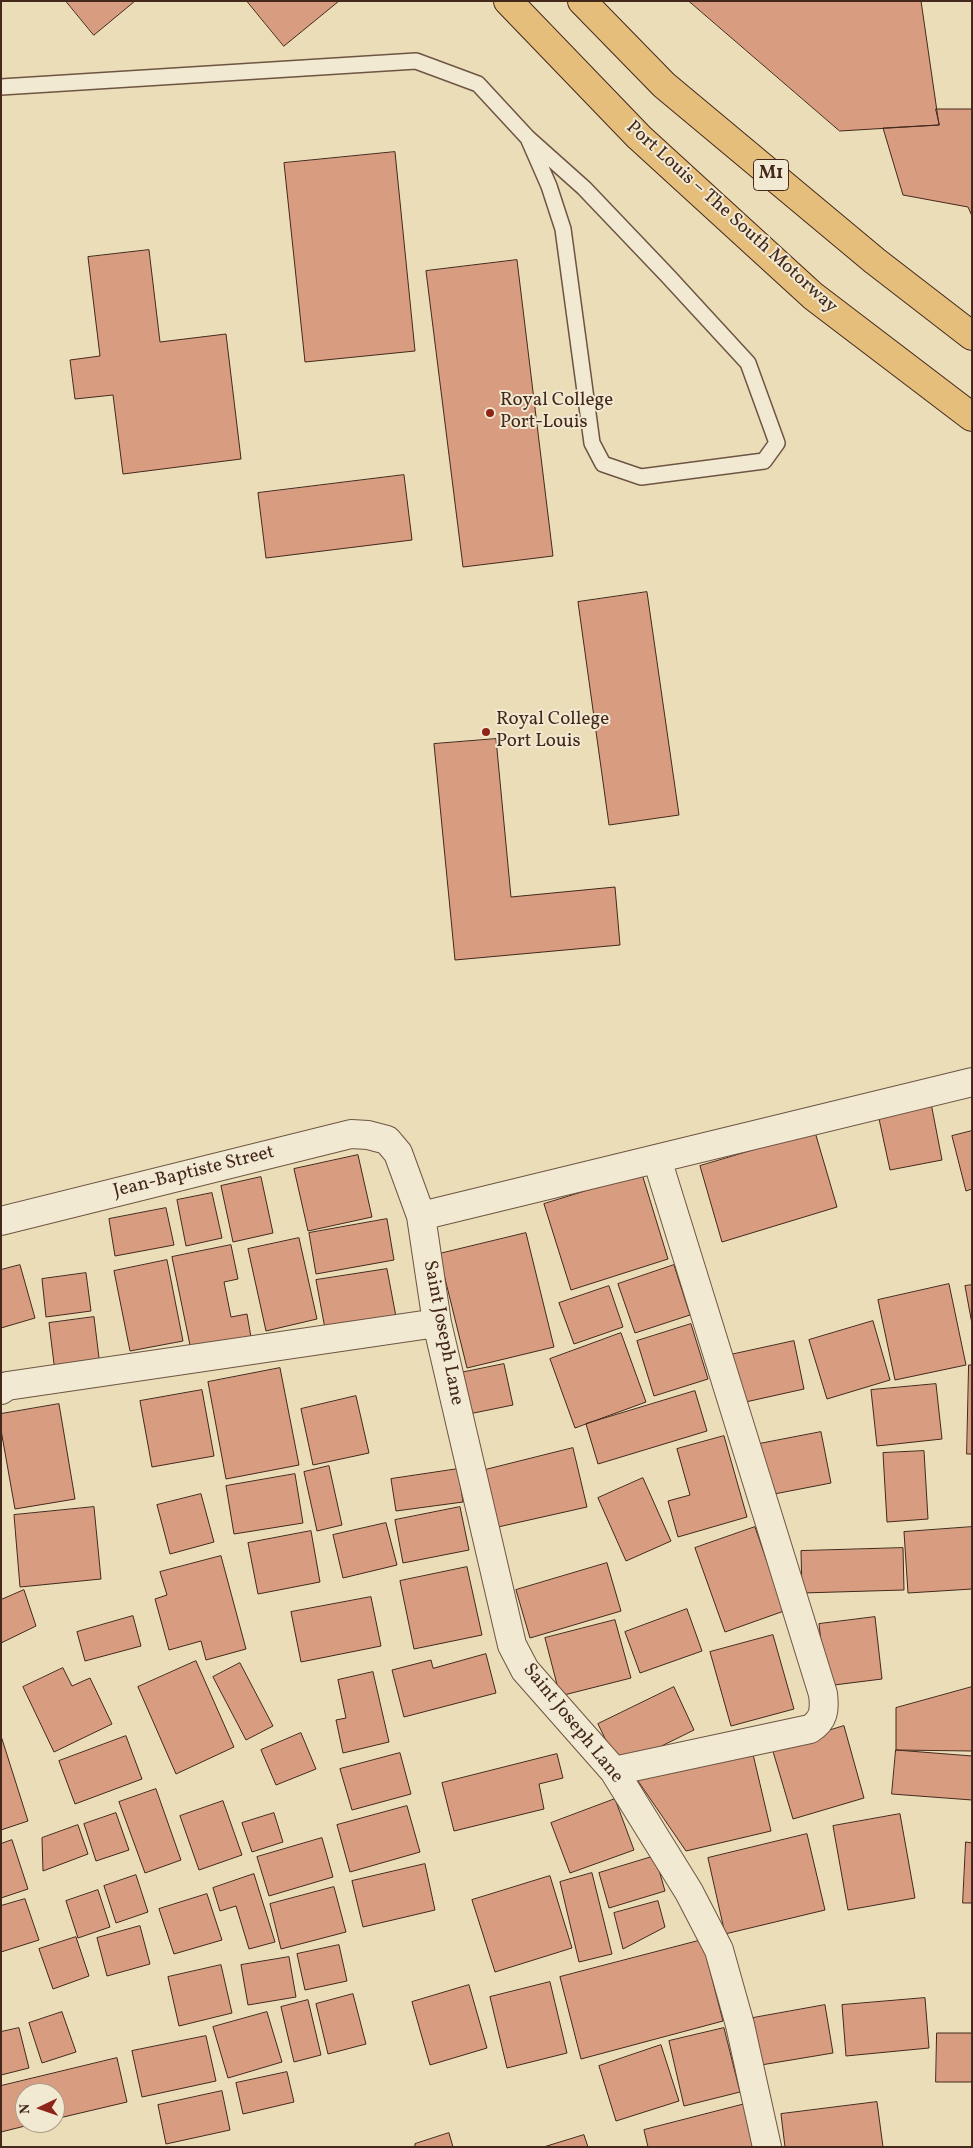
<!DOCTYPE html>
<html>
<head>
<meta charset="utf-8">
<style>
  body { margin:0 }
  #map { position:relative; width:973px; height:2148px; overflow:hidden; background:#eaddb8; font-family:Vollkorn,serif }
  canvas { display:block }
  .frame { position:absolute; inset:0; border:2px solid #44281c; pointer-events:none }
  .north { position:absolute; left:15px; top:2083px; width:50px; height:50px; box-sizing:border-box; background:#f1e9d1; border:1px solid #ac9c89; border-radius:50%; rotate:267deg; font-size:14px; font-weight:700; line-height:20px; text-align:center; color:#44281c }
  .north::after { content:''; display:block; margin:auto; width:18px; height:22px; background:#8f2418; clip-path:polygon(50% 0,100% 100%,50% 72%,0 100%) }
</style>
</head>
<body>
<div id="map">
<canvas width="973" height="2148"></canvas>
<div class="frame"></div>
<div class="north">N</div>
</div>
<script>
const c = document.querySelector('canvas').getContext('2d');
c.lineJoin = 'round';
function fillPath(path, color) {
  c.fillStyle = color;
  c.fill(path, 'evenodd');
}
function stroke(path, color, width, dash) {
  c.strokeStyle = color;
  c.lineWidth = width;
  c.lineCap = dash ? 'butt' : 'round';
  c.setLineDash(dash || []);
  c.stroke(path);
}
function drawText(font, color, halo, rows, align = 'center') {
  c.font = font + ' Vollkorn,serif';
  c.lineWidth = 4;
  c.setLineDash([]);
  c.textBaseline = 'middle';
  c.strokeStyle = halo;
  c.fillStyle = color;
  for (const [text, x, y, turn = 0] of rows) {
    c.save();
    c.translate(x, y);
    c.rotate((+turn || 0) * Math.PI / 180);
    c.textAlign = isNaN(turn) ? turn : align;
    if (halo) c.strokeText(text, 0, 0);
    c.fillText(text, 0, 0);
    c.restore();
  }
}
const building = new Path2D(`
  M66,1H135L94,35Z
  M247,1H339L284,46Z
  M689,1H921L939,125L840,131Z
  M936,109H972V216L968,207L903,195L883,128L939,125Z
  M395,152L415,351L305,362L284,163Z
  M149,250L160,342L226,334L241,459L123,474L113,395L75,399L70,360L100,356L88,257Z
  M517,260L553,556L463,567L426,271Z
  M404,475L412,540L266,558L258,493Z
  M647,592L679,815L609,825L578,602Z
  M496,739L511,897L615,887L620,945L455,960L434,744Z
  M931,1103L942,1160L890,1170L878,1114Z
  M972,1131V1189L966,1191L952,1136Z
  M815,1132L837,1207L722,1242L700,1166Z
  M358,1155L372,1217L308,1231L294,1169Z
  M642,1174L668,1259L571,1290L544,1204Z
  M261,1177L273,1233L233,1242L221,1186Z
  M212,1193L222,1238L186,1246L177,1200Z
  M166,1208L174,1245L115,1256L109,1219Z
  M387,1219L394,1260L316,1274L309,1233Z
  M526,1233L554,1347L467,1368L439,1254Z
  M299,1238L317,1319L266,1331L248,1249Z
  M231,1245L238,1279L224,1282L231,1317L247,1314L252,1343L192,1355L172,1257Z
  M167,1260L183,1341L130,1351L114,1271Z
  M20,1265L35,1318L1,1328V1270Z
  M674,1265L690,1315L635,1333L618,1284Z
  M387,1269L397,1322L326,1334L316,1280Z
  M86,1273L91,1311L46,1317L42,1279Z
  M949,1284L966,1365L895,1380L878,1300Z
  M972,1285V1324L965,1286Z
  M609,1286L623,1327L574,1344L559,1303Z
  M94,1317L100,1366L55,1372L49,1323Z
  M873,1321L890,1380L827,1399L809,1340Z
  M691,1324L708,1379L654,1396L637,1341Z
  M621,1333L646,1402L575,1428L550,1359Z
  M794,1341L804,1389L741,1403L730,1355Z
  M504,1364L513,1405L464,1415L455,1374Z
  M969,1365H972V1454H967Z
  M280,1368L299,1465L226,1479L208,1382Z
  M936,1384L942,1439L877,1446L871,1390Z
  M202,1390L214,1456L152,1467L140,1401Z
  M695,1391L707,1431L598,1464L586,1424Z
  M356,1396L369,1453L313,1465L301,1409Z
  M59,1404L75,1499L15,1509L1,1430V1414Z
  M821,1432L831,1483L769,1495L759,1444Z
  M724,1436L747,1517L678,1537L668,1501L690,1495L677,1449Z
  M573,1448L587,1507L498,1527L485,1470Z
  M924,1451L928,1519L887,1522L883,1453Z
  M329,1466L342,1525L317,1531L304,1472Z
  M458,1469L463,1502L396,1511L391,1479Z
  M295,1474L303,1523L234,1534L226,1486Z
  M643,1478L671,1541L626,1561L598,1498Z
  M201,1494L214,1542L170,1554L157,1505Z
  M94,1507L101,1579L20,1587L14,1515Z
  M460,1507L469,1550L403,1563L395,1520Z
  M386,1523L397,1565L343,1578L333,1535Z
  M755,1527L784,1611L725,1632L695,1548Z
  M972,1527V1589L908,1593L904,1532Z
  M311,1531L320,1582L258,1594L248,1543Z
  M903,1548L904,1590L802,1593L801,1551Z
  M221,1556L246,1649L206,1660L201,1641L169,1650L155,1599L167,1595L160,1572Z
  M607,1563L621,1611L530,1638L516,1590Z
  M467,1567L482,1635L414,1649L400,1581Z
  M24,1590L36,1626L1,1643V1600Z
  M371,1597L381,1646L301,1662L291,1612Z
  M687,1609L702,1651L640,1673L625,1632Z
  M133,1616L141,1646L85,1661L77,1632Z
  M875,1617L882,1679L826,1686L819,1624Z
  M615,1620L631,1678L560,1696L545,1638Z
  M773,1635L794,1709L731,1726L710,1652Z
  M486,1654L496,1693L404,1717L392,1670L431,1660L433,1668Z
  M196,1661L234,1747L176,1774L138,1687Z
  M240,1663L273,1726L246,1740L213,1677Z
  M63,1668L72,1686L90,1678L112,1724L54,1752L23,1687Z
  M373,1672L389,1742L343,1753L336,1720L346,1718L338,1680Z
  M674,1687L694,1730L619,1767L598,1724Z
  M972,1687V1751L896,1750V1708Z
  M844,1726L864,1798L793,1819L772,1748Z
  M301,1733L316,1769L276,1785L261,1750Z
  M126,1736L142,1779L75,1804L59,1761Z
  M2,1739L28,1821L1,1830V1740Z
  M752,1750L771,1831L686,1851L636,1778Z
  M896,1750L972,1756V1800L892,1794Z
  M400,1753L411,1794L352,1810L340,1769Z
  M557,1754L563,1778L539,1784L544,1809L454,1831L442,1783Z
  M156,1789L181,1860L145,1873L119,1802Z
  M615,1799L634,1850L570,1873L551,1823Z
  M223,1801L242,1855L199,1870L180,1816Z
  M407,1806L420,1852L350,1872L337,1825Z
  M116,1813L129,1850L96,1861L84,1824Z
  M274,1813L283,1842L252,1852L242,1823Z
  M900,1814L915,1898L848,1910L833,1826Z
  M78,1825L88,1854L43,1871L42,1838Z
  M807,1834L825,1910L725,1934L708,1858Z
  M322,1838L333,1877L269,1896L257,1857Z
  M12,1840L28,1889L1,1898V1844Z
  M966,1842L972,1843V1903H963Z
  M655,1856L665,1891L609,1908L599,1873Z
  M425,1864L435,1910L363,1927L352,1881Z
  M592,1873L612,1954L579,1962L560,1882Z
  M254,1874L275,1942L249,1949L236,1906L220,1911L213,1888Z
  M136,1875L148,1912L116,1923L104,1886Z
  M550,1876L572,1948L495,1972L472,1900Z
  M334,1887L346,1932L281,1949L270,1904Z
  M98,1890L110,1927L78,1938L66,1901Z
  M207,1894L222,1940L174,1954L159,1909Z
  M25,1899L39,1940L1,1952V1906Z
  M658,1901L665,1927L623,1949L614,1913Z
  M140,1926L150,1964L107,1976L97,1938Z
  M76,1937L89,1976L53,1989L39,1949Z
  M702,1940L723,2021L581,2059L560,1977Z
  M339,1945L347,1981L305,1990L297,1954Z
  M289,1957L296,1997L248,2005L241,1965Z
  M221,1965L232,2013L179,2026L168,1977Z
  M550,1982L567,2053L507,2068L490,1997Z
  M469,1985L487,2048L430,2065L412,2002Z
  M353,1994L366,2044L328,2054L316,2004Z
  M925,1998L929,2048L846,2056L842,2005Z
  M308,2000L321,2055L294,2062L281,2007Z
  M825,2005L833,2053L761,2065L753,2018Z
  M62,2012L76,2052L42,2063L29,2023Z
  M267,2012L282,2062L228,2078L213,2027Z
  M19,2028L29,2068L1,2075V2032Z
  M724,2028L740,2092L684,2106L669,2041Z
  M937,2033H972V2082H936Z
  M206,2036L216,2081L142,2097L132,2051Z
  M661,2045L679,2101L616,2121L599,2066Z
  M117,2058L127,2102L55,2119V2093H25V2123H37L1,2132V2086Z
  M287,2072L294,2102L243,2114L236,2083Z
  M222,2091L230,2130L166,2144L158,2105Z
  M877,2102L883,2147H785L781,2114Z
  M745,2104L756,2147H648L644,2130Z
  M449,2133L453,2147H415V2144Z
  M584,2135L588,2147H544Z`);
fillPath(building, '#d89d81');
stroke(building, '#44281c', 1);
const service = new Path2D(`
  M1,87L416,61L478,84L528,138L584,188L667,275L748,363L777,443L764,461L641,477L603,464L592,443L563,229L549,186L528,138`);
const minor = new Path2D(`
  M421,1216L972,1082
  M1,1221L351,1134L368,1135L387,1140L398,1153L421,1216L437,1323L512,1645L525,1670L614,1771L689,1892L719,1950L740,2025L767,2147
  M1,1390L7,1386L437,1323
  M614,1771L810,1729C824,1720 825,1710 823,1694L657,1159`);
const trunk = new Path2D(`
  M508,1L639,137L813,296L972,417
  M582,1L664,85L875,261L972,336`);
stroke(service, '#6e5543', 18);
stroke(minor, '#6e5543', 30);
stroke(trunk, '#44281c', 30);
stroke(service, '#f1e9d1', 15);
stroke(minor, '#f1e9d1', 28);
stroke(trunk, '#e5be7c', 28);
for (const [x, y, r, color] of [
  [490,413,5,"#8f2418"],
  [486,732,5,"#8f2418"]
]) {
  const dot = new Path2D();
  dot.arc(x, y, r, 0, 2 * Math.PI);
  c.fillStyle = color;
  c.fill(dot);
  stroke(dot, '#f1e9d1', 2);
}
for (const [x, y, w] of [
  [771,175,35]
]) {
  const box = new Path2D();
  box.roundRect(x - w / 2, y - 15.5, w, 31, 4);
  c.fillStyle = '#f1e9d1';
  c.fill(box);
  stroke(box, '#44281c', 1);
}
drawText('bold 18px', '#44281c', null, [
  ["M1",771,175]
]);
drawText('19px', '#44281c', '#f1e9d1', [
  ["Port Louis – The South Motorway",731,218,42],
  ["Jean-Baptiste Street",194,1173,-14],
  ["Saint Joseph Lane",442,1333,79],
  ["Saint Joseph Lane",572,1724,51]
]);
drawText('19px', '#44281c', '#f1e9d1', [
  ["Royal College",500,402],
  ["Port-Louis",500,424],
  ["Royal College",496,721],
  ["Port Louis",496,743]
], 'left');
</script>
</body>
</html>
